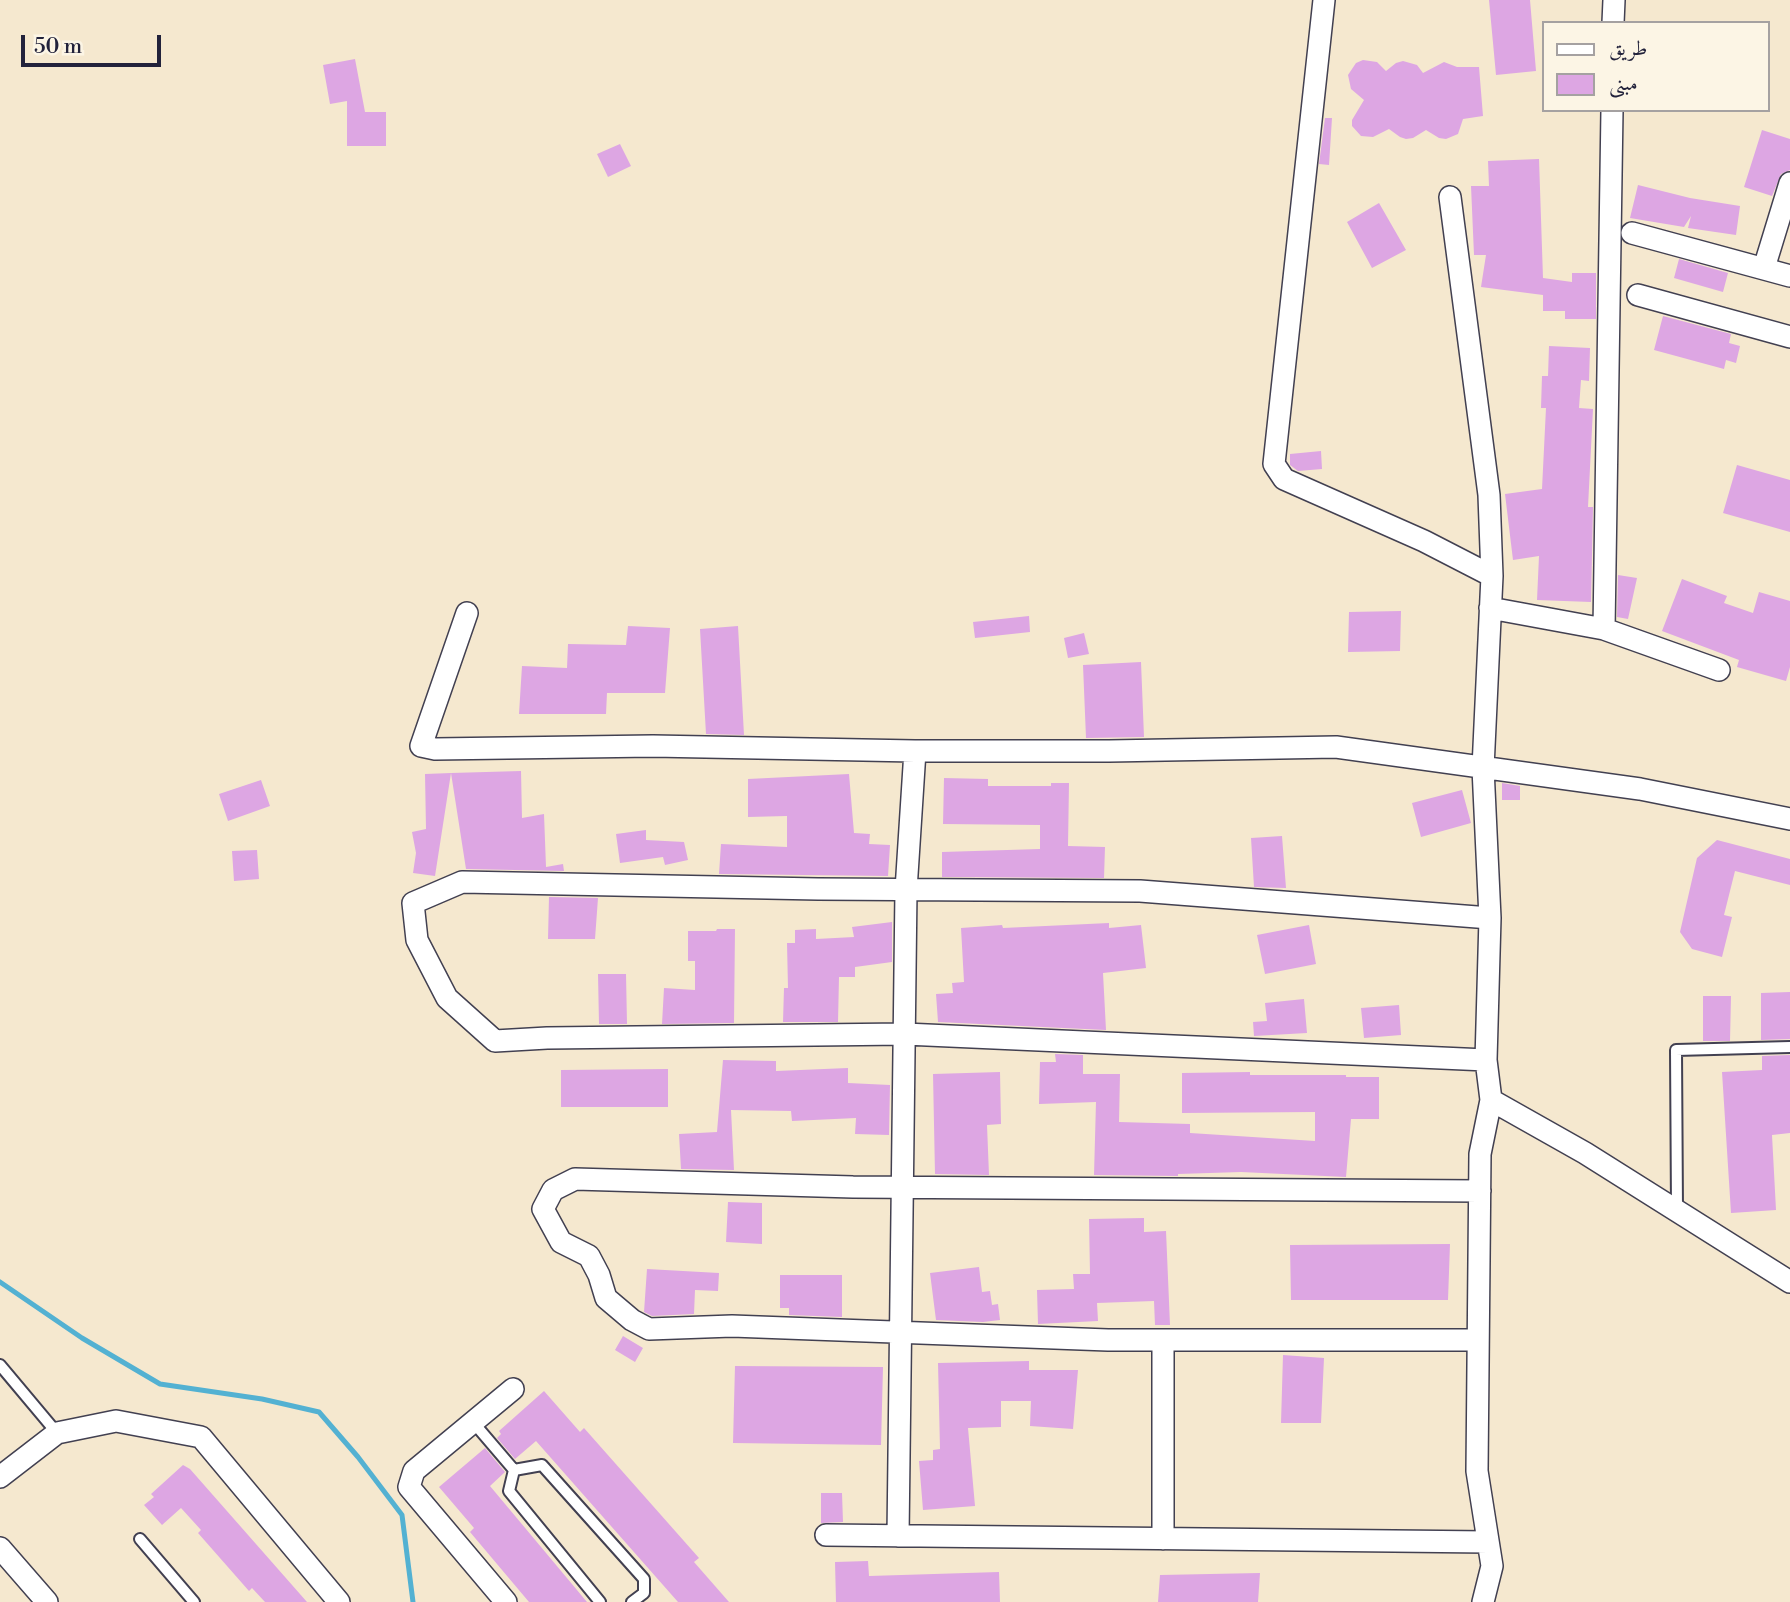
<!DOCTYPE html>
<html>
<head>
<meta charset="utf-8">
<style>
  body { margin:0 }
  #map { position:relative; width:1790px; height:1602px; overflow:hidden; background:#f5e8cf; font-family:"Libre Bodoni",Amiri,serif }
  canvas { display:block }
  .legend { position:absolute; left:1542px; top:21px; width:228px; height:91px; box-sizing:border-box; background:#fcf5e5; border:2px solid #a5a1a1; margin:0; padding:9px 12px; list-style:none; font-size:21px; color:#22223b }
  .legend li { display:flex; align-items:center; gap:14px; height:35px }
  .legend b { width:35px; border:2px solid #a5a1a1 }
  .scale { position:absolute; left:21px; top:35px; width:140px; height:32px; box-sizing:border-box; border:4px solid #22223b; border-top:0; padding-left:9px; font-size:21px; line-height:24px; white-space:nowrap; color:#22223b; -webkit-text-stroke:5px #fcf5e5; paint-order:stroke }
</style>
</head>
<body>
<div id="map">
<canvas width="1790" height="1602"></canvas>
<ul class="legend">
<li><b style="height:9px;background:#fff"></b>طريق</li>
<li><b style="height:19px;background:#dda6e3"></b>مبنى</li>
</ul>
<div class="scale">50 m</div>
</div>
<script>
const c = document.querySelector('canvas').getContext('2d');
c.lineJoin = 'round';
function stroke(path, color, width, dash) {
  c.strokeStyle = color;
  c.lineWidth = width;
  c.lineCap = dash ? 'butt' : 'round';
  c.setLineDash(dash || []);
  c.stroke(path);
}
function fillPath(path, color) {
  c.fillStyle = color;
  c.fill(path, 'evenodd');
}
stroke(new Path2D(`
  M0,1282L82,1338L160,1384L262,1399L319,1412L358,1457L402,1515L413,1602`), '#53b1d2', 5);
fillPath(new Path2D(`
  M1489,0H1530L1536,71L1496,75Z
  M355,59L365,112H386V146H347V101L330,104L323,65Z
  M1363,60L1377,62L1386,71L1396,63L1403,61L1417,65L1423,73L1444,62L1457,67H1479L1483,116L1463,119L1458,134L1446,139L1439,138L1426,130L1413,138L1406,139L1400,137L1389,129L1373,137L1361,136L1352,126V120L1364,100L1351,89L1348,75L1356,63Z
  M1325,118H1332L1329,165L1319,164Z
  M1762,130L1790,139V170L1781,174L1772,196L1744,187Z
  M620,144L631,166L608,177L597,154Z
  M1539,159L1543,278L1572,282V273H1596V319H1565V311H1543V295L1481,287L1486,255H1474L1471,186H1489L1488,161Z
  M1638,185L1690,198L1740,206L1736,235L1688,228L1691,216L1684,227L1630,218Z
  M1379,203L1406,250L1372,268L1347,222Z
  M1679,259L1728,273L1723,292L1674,278Z
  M1663,316L1731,334L1729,343L1740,346L1736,363L1726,360L1724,369L1654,350Z
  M1549,346L1590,348L1589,381L1581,380L1579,408L1593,409L1588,507H1593L1591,602L1537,600L1539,556L1513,560L1505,494L1542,489L1546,408H1541L1542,376H1548Z
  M1321,451L1322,469L1298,471L1290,465V454Z
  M1737,465L1790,480V532L1723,513Z
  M1618,575L1637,578L1628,619L1617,617Z
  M1682,579L1727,596L1724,603L1753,613L1759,592L1790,601V667L1786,681L1737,667L1739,660L1662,631Z
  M1401,611L1400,651L1348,652L1349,612Z
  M1029,616L1030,632L975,638L973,622Z
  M628,626L670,628L665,693H607L606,714H519L522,666L567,668L568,644L626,645Z
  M738,626L744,735L706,734L700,629Z
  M1084,633L1089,654L1068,658L1064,638Z
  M1141,662L1144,737L1086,738L1083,665Z
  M521,771L522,818L544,814L546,867L563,864L564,871L466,869L451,773Z
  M451,773L435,876L413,873L416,853L412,832L426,829L425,774Z
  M849,774L854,833L870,834L869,844L890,845L888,876L719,874L721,844L787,847V816L748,817V779Z
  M944,778L988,779V786H1051V783H1069L1068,846L1105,847L1104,878L942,877V852L1040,849V825L943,824Z
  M261,780L270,806L228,821L219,794Z
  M1502,783L1520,786V800H1502Z
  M1462,790L1471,823L1421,837L1412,803Z
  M646,830V840L684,842L688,860L665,865L663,857L620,863L616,834Z
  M1282,836L1286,888L1254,887L1251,838Z
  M1717,840L1790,859V885L1735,871L1724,915L1732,917L1722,957L1692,949L1680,932L1697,858Z
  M257,850L259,879L234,881L232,851Z
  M549,897L598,898L595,939H548Z
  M892,922V962L855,967V977H839L838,1022H783L784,988H788L787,943H795V930L816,929V939L854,937L852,927Z
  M1109,923V928L1141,925L1146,968L1103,973L1106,1030L938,1022L936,994L953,993L952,983L964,982L961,928L1002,925L1003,928Z
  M1309,925L1316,964L1265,974L1257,935Z
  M717,929H735L734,1023L662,1024L664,988L695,990V961H688V931H716Z
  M598,974H626L627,1024H599Z
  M1790,992V1039L1761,1040V993Z
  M1703,996H1731L1730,1041H1703Z
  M1304,999L1307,1033L1254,1036L1253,1022L1267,1021L1265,1003Z
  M1399,1005L1401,1035L1364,1038L1361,1008Z
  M1055,1054L1083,1055V1074H1120L1119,1122L1190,1124V1133L1315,1141V1112L1182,1113V1073L1250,1072V1075H1346V1077H1379V1119H1351L1346,1177L1241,1172L1178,1174V1176L1094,1175L1096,1102L1039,1104L1040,1062H1056Z
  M1790,1055V1133L1772,1135L1776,1210L1731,1213L1722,1072L1762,1070V1056Z
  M723,1060L776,1061V1071L848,1068V1083L890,1085L889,1135L855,1134L856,1118L792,1121L791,1111L731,1110L734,1170L681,1169L679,1134L717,1132Z
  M668,1069V1107H561V1070Z
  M1000,1072L1001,1124L987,1125L989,1175L935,1174L933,1074Z
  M728,1202L762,1203V1244L726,1242Z
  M1144,1218V1232L1166,1231L1170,1325H1155L1154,1301L1097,1303L1098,1321L1038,1324L1037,1290L1074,1289L1073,1274H1090L1089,1219Z
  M1450,1244L1448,1300H1291L1290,1245Z
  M979,1267L982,1292L990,1291L992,1305L998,1304L1000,1320L983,1322L936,1320L930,1273Z
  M647,1269L719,1273L718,1291L695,1290L694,1314L652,1316L644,1312Z
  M780,1275H842V1317L789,1315V1308H780Z
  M623,1336L643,1348L635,1362L615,1350Z
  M1283,1355L1324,1358L1321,1423H1281Z
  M1029,1361V1370H1078L1073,1429L1030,1426L1031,1401H1001V1427L968,1428L975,1506L923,1510L919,1461L933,1460V1450L940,1449L938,1363Z
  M735,1366L883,1367L881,1445L733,1443Z
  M544,1391L580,1432L584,1428L699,1558L694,1562L729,1602H678L536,1441L515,1459L497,1438L501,1434L499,1431Z
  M485,1448L505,1472L490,1486L587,1602H529L470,1532L474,1528L439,1487Z
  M183,1465L190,1469L307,1602H265L252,1588L249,1591L198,1533L201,1530L181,1508L162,1525L144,1505L154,1497L151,1494Z
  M821,1493H842L843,1522L821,1523Z
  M868,1561L869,1576L999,1572L1000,1602H836L835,1562Z
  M1260,1573L1258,1602H1158L1160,1575Z`), '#dda6e3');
const service = new Path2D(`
  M1677,1210L1676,1050L1790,1047
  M0,1365L57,1433
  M473,1422L514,1470L509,1491L600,1602
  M514,1470L542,1465L644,1579V1593L632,1602
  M140,1539L194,1602`);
const minor = new Path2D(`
  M1324,0L1274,464L1284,479L1424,541L1492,576
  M1613,23L1614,0
  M1450,197L1489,495L1492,576L1483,768L1490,918L1486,1060L1491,1100L1480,1154L1477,1471L1492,1566L1483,1602
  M1632,233L1790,276
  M1764,268L1790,183
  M1638,295L1790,337
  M1490,608L1604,629L1719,670
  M467,613L421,746L435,749L653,746L915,751H1109L1336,747L1640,789L1790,819
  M1604,629L1612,110
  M1486,1060L905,1034L547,1038L495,1041L447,998L417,940L413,903L462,882L818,889L1140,891L1490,918
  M1491,1100L1585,1153L1790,1282
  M1478,1340H1108L732,1326L649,1329L632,1320L606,1298L599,1275L589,1256L561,1242L543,1209L553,1190L575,1179L853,1187L1480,1191
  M0,1477L57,1433L116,1421L201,1437L339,1602
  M826,1535L1488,1542
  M898,1536L906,890L915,751
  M1163,1539V1340
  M0,1548L47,1602
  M506,1602L409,1487L414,1471L513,1389`);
stroke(service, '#424051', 14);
stroke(minor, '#424051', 24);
stroke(service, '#fff', 10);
stroke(minor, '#fff', 21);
</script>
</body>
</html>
